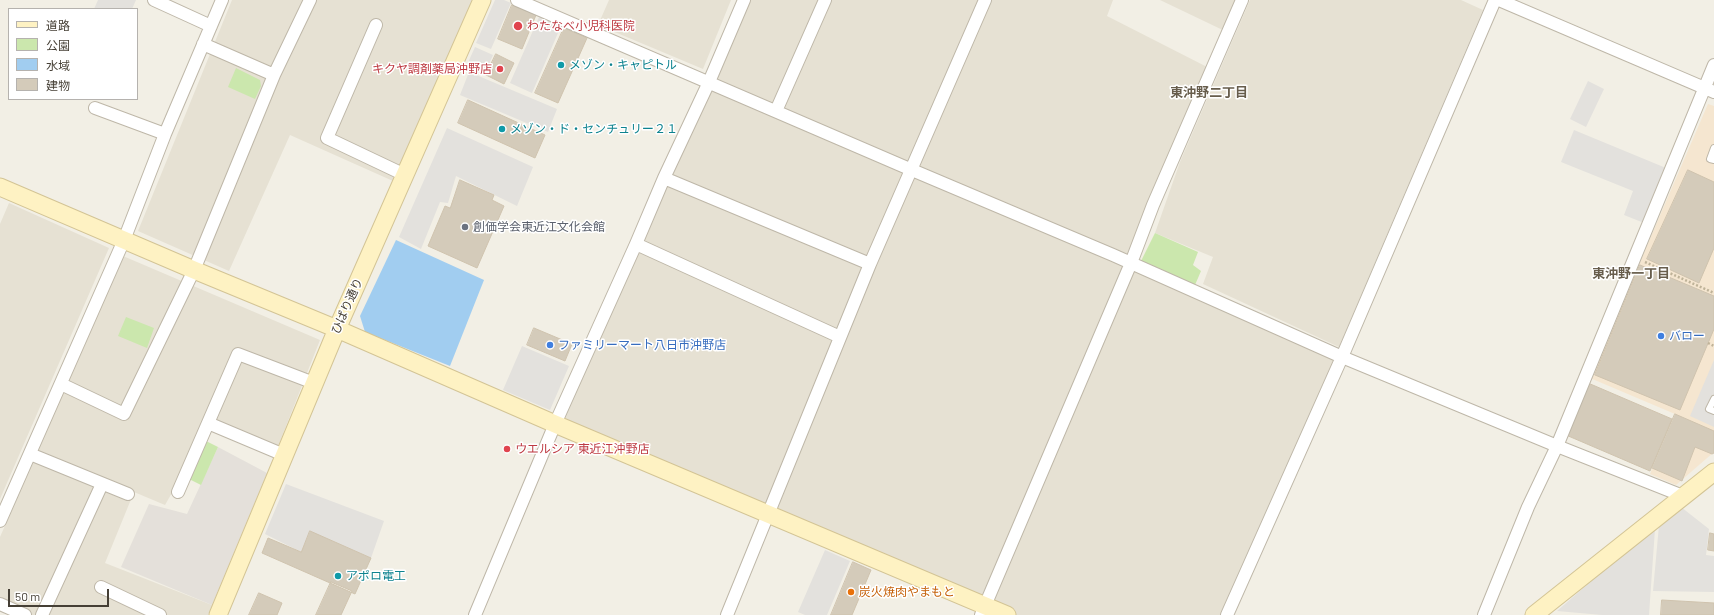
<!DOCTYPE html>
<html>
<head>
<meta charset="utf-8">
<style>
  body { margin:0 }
  #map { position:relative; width:1714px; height:615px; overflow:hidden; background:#f2efe5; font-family:Barlow,"Noto Sans JP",sans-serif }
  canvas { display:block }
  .legend { position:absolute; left:8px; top:8px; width:130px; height:92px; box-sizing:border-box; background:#fff; border:1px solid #b5b2ae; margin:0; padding:5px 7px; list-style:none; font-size:12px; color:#453f35 }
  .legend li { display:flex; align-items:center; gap:8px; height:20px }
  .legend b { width:20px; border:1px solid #b5b2ae }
  .scale { position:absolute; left:8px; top:589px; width:101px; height:18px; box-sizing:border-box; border:2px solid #453f35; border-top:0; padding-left:5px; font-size:12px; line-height:14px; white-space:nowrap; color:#453f35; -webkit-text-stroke:3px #fff; paint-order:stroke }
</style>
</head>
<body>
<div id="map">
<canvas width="1714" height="615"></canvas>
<ul class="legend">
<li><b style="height:5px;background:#fef2c3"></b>道路</li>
<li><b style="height:11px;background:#cbe7ad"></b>公園</li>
<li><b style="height:11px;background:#a1cdf0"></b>水域</li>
<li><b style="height:11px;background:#d4cbba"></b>建物</li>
</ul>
<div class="scale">50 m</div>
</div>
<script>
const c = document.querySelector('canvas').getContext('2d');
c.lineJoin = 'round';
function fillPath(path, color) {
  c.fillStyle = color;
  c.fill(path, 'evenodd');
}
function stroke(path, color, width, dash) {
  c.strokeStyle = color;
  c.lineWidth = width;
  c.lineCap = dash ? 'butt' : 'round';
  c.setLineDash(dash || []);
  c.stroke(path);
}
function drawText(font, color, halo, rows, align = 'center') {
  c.font = font + ' Barlow,"Noto Sans JP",sans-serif';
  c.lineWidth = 3;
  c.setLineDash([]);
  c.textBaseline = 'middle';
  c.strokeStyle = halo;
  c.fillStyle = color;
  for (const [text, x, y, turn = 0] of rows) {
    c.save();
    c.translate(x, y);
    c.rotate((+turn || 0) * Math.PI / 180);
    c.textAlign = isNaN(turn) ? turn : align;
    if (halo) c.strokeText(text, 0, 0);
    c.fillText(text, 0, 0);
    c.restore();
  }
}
fillPath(new Path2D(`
  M232,0H473L393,181L290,135L229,271L138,231Z
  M609,0H731L703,69L598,25Z
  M744,0H1113L1107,16L1213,70L1176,153L1157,179L1131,263L1342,357L1227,615H1007L555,424Z
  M1160,0H1242L1229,33Z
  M1250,0H1461L1483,10L1339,347L1203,284L1213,257L1155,233L1180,162Z
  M9,203L109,248L0,499V224Z
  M123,256L320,340L277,449L213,421L165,505L134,492L105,563L212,605L208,615H32L0,602V537Z`), '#e6e1d3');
fillPath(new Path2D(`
  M1708,104L1714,106V452L1676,485L1650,474L1675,414L1590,378Z`), '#f5e6d0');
fillPath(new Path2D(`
  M218,447L267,473L212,605L121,567L149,504L187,514Z`), '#e4e0da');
fillPath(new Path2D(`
  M236,68L260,80L261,86L255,99L228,87Z
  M1155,233L1198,252L1193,265L1201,271L1195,285L1141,261Z
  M126,317L154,328L147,348L118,336Z
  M202,439L218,447L201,485L187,478Z`), '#cbe7ad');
fillPath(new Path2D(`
  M98,0H136L132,9H94Z
  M495,0H504L511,3L491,49L476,43Z
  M539,17L561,26L532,93L510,83Z
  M475,47L493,55L484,75L466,67Z
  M469,72L557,109L548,132L460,95Z
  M1588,81L1604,89L1586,127L1570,119Z
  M447,128L533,167L517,206L456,176L448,203L440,202L421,249L399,237Z
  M1574,130L1666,168L1644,223L1624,215L1633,191L1561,162Z
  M522,346L569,366L550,410L503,390Z
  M1714,360V427L1690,416Z
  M286,484L384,521L371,558L310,532L301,552L265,534Z
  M1681,507L1709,529L1706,555L1714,556V592L1653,591L1659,525Z
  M1655,529L1649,615H1602L1557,611L1605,569Z
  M825,550L850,561L827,615H805L798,612Z`), '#e3e1dd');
fillPath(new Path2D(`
  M396,240L484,280L450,366L365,332L360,316Z`), '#a1cdf0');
const building = new Path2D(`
  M512,5L536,15L522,49L498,39Z
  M564,28L587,38L558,103L535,93Z
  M496,54L514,63L504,84L486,75Z
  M468,100L545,135L535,158L458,123Z
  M1688,170L1714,182V248L1699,283L1647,259Z
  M460,180L494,195L492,200L504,206L477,268L428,246L445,206L450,208Z
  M1640,265L1714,296V329L1680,410L1595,375Z
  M534,328L572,344L565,361L527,345Z
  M1588,383L1672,419L1650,471L1566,435Z
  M1675,414L1714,431V453L1712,454L1695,447L1682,481L1652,468Z
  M310,531L371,558L355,594L262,553L268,538L301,552Z
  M1710,533L1714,534V551L1708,550Z
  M853,562L871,570L852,615H831Z
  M331,582L352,591L341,615H316Z
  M259,593L282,603L277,615H249Z
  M1662,600L1714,603V615H1661Z`);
fillPath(building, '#d4cbba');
stroke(building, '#cfc3ae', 1);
const lane = new Path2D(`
  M1714,148L1710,159L1714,160
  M1714,399L1709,409L1714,411`);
const street = new Path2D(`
  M154,0L211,26
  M517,0L912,170L1113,255L1342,357L1557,446L1683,496
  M1499,0L1714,92
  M376,25L327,138L405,175
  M203,44L274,75
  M95,108L165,134
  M776,111L825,0
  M664,178L870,264
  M636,244L840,337
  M61,384L124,414L194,270L274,75L310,0
  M208,423L284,455
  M30,454L128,494
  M178,492L238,354L314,383
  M0,521L124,240L165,134L222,0
  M101,587L160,615
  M0,604L25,615
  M42,615L102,484
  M475,615L555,424L636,244L664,178L709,82L744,0
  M727,615L870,264L985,0
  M981,615L1131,263L1153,205L1242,0
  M1227,615L1342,357L1495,0
  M1484,615L1528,507L1557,446L1714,65`);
const secondary = new Path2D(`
  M0,187L194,270L337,329L555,424L1007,615
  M218,615L337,329L482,0
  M1534,615L1714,472`);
stroke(lane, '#beb7a8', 8);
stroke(street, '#beb7a8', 14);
stroke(secondary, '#d3c495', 19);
stroke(new Path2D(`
  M1645,262L1714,293
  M1708,343L1714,346`), '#bfb399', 2.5, [2, 2]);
stroke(lane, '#fff', 6);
stroke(street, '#fff', 12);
stroke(secondary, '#fef2c3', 17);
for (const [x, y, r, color] of [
  [518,26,5,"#e0444e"],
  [561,65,4,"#0f9aa8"],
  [500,69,4,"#e0444e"],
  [502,129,4,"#0f9aa8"],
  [465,227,4,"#6b7280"],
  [1661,336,4,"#3f7fe0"],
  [550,345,4,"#3f7fe0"],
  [507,449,4,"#e0444e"],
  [338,576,4,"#0f9aa8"],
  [851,592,4,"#e8710a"]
]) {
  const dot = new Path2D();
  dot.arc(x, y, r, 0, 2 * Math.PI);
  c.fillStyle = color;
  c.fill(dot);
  stroke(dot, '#fff', 1.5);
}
drawText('12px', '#be3a42', '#fff', [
  ["わたなべ小児科医院",527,26],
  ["キクヤ調剤薬局沖野店",492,69,"right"],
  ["ウエルシア 東近江沖野店",515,449]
], 'left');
drawText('12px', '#0d838f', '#fff', [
  ["メゾン・キャピトル",569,65],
  ["メゾン・ド・センチュリー２１",510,129],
  ["アポロ電工",346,576]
], 'left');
drawText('12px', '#5b616d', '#fff', [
  ["創価学会東近江文化会館",473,227]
], 'left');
drawText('12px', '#453f35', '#fff', [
  ["ひばり通り",347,306,-66]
]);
drawText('12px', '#366cbe', '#fff', [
  ["バロー",1669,336],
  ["ファミリーマート八日市沖野店",558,345]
], 'left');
drawText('12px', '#c56008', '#fff', [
  ["炭火焼肉やまもと",859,592]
], 'left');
drawText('bold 13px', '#675d4c', '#fff', [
  ["東沖野二丁目",1209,93],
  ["東沖野一丁目",1631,274]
]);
</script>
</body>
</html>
